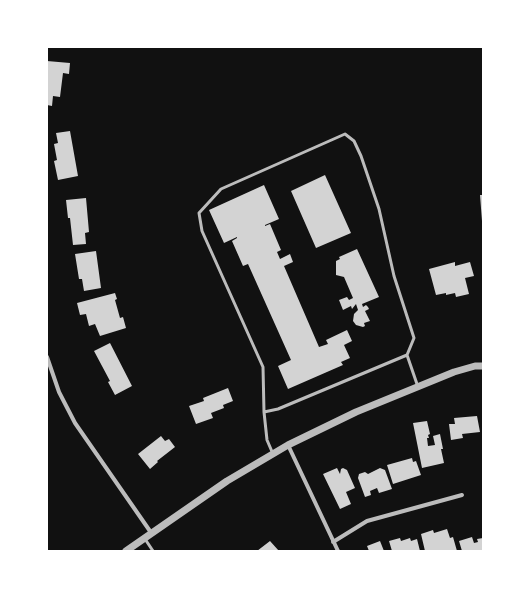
<!DOCTYPE html>
<html>
<head>
<meta charset="utf-8">
<style>
  body { margin:0 }
  #map { position:relative; width:530px; height:598px; overflow:hidden; background:#111; font-family:Overpass,sans-serif }
  canvas { display:block }
  .frame { position:absolute; inset:0; border:48px solid #fff; pointer-events:none }
</style>
</head>
<body>
<div id="map">
<canvas width="530" height="598"></canvas>
<div class="frame"></div>
</div>
<script>
const c = document.querySelector('canvas').getContext('2d');
c.lineJoin = 'round';
function fillPath(path, color) {
  c.fillStyle = color;
  c.fill(path, 'evenodd');
}
function stroke(path, color, width, dash) {
  c.strokeStyle = color;
  c.lineWidth = width;
  c.lineCap = dash ? 'butt' : 'round';
  c.setLineDash(dash || []);
  c.stroke(path);
}
fillPath(new Path2D(`
  M47,61L70,63L69,74L63,73L60,97L53,96L52,106L47,105Z
  M70,131L78,176L58,180L54,161L57,160L54,144L58,143L56,133Z
  M325,175L351,233L316,248L291,191Z
  M264,185L279,219L265,225V226L270,224L281,250L277,252L280,259L290,254L293,262L284,266L319,347L328,344L326,340L347,330L352,341L344,345L350,358L341,362L343,365L288,389L278,366L291,360L248,264L243,266L232,241L237,238V237L224,243L209,210Z
  M480,195H483V221H482Z
  M86,198L89,232L85,233L86,244L73,245L70,218H68L66,200Z
  M357,249L379,297L362,304L363,307L366,305L368,307L369,309L365,311L370,321L364,323L365,326L363,327L356,325L353,321L354,314L358,310L356,304L352,309L351,306L343,310L339,300L347,297L349,300L353,298L344,277L336,275V261L340,259L339,257Z
  M96,251L101,288L84,291L82,279H79L75,254Z
  M455,262V266L470,262L474,276L465,278L469,294L456,297L455,293L446,295V293L436,295L429,269Z
  M115,293L117,299L115,300L120,318L123,317L126,328L100,336L95,324L89,326L86,314L80,315L77,303Z
  M110,343L132,386L115,395L108,382L110,381L94,351Z
  M228,388L233,401L223,405L224,408L211,413L213,418L196,424L189,406L204,401L203,398Z
  M477,416L480,432L462,434L463,438L451,440L449,424H455L454,418Z
  M427,421L430,434L428,435L429,438H427L428,446L435,445L433,436L440,434L443,449H441L444,463L422,468L413,423Z
  M161,436L165,441L169,439L175,447L157,461L158,462L150,469L138,454Z
  M412,458L413,462L416,461L421,475L393,484L387,465Z
  M337,468L340,474L341,469L343,468L347,470L355,488L346,492L351,504L340,509L323,474Z
  M380,468L385,470L392,489L379,493L377,488L370,491L371,495L365,497L358,478L359,474L365,472L368,474Z
  M447,529L450,538L453,537L457,551H425L421,534L433,530L434,533Z
  M472,537L474,543L478,542L477,539L483,538V551H462L459,541Z
  M400,538L401,541L410,538L411,541L417,539L420,551H392L389,541Z
  M270,541L279,551H257Z
  M380,541L384,551H369L367,546Z`), '#d3d3d3');
stroke(new Path2D(`
  M264,412L278,409L407,355
  M273,454L267,440L264,412L263,367L202,231L199,213L221,189L345,134L354,141L361,156L379,209L394,276L414,338L407,355L418,387
  M145,539L153,551`), '#bcbcbc', 3);
stroke(new Path2D(`
  M47,357L59,392L75,423L152,534
  M288,445L338,551
  M333,542L367,521L462,495`), '#bcbcbc', 4);
stroke(new Path2D(`
  M126,551L227,481L288,445L356,412L454,372L475,366H483`), '#bcbcbc', 7);
</script>
</body>
</html>
